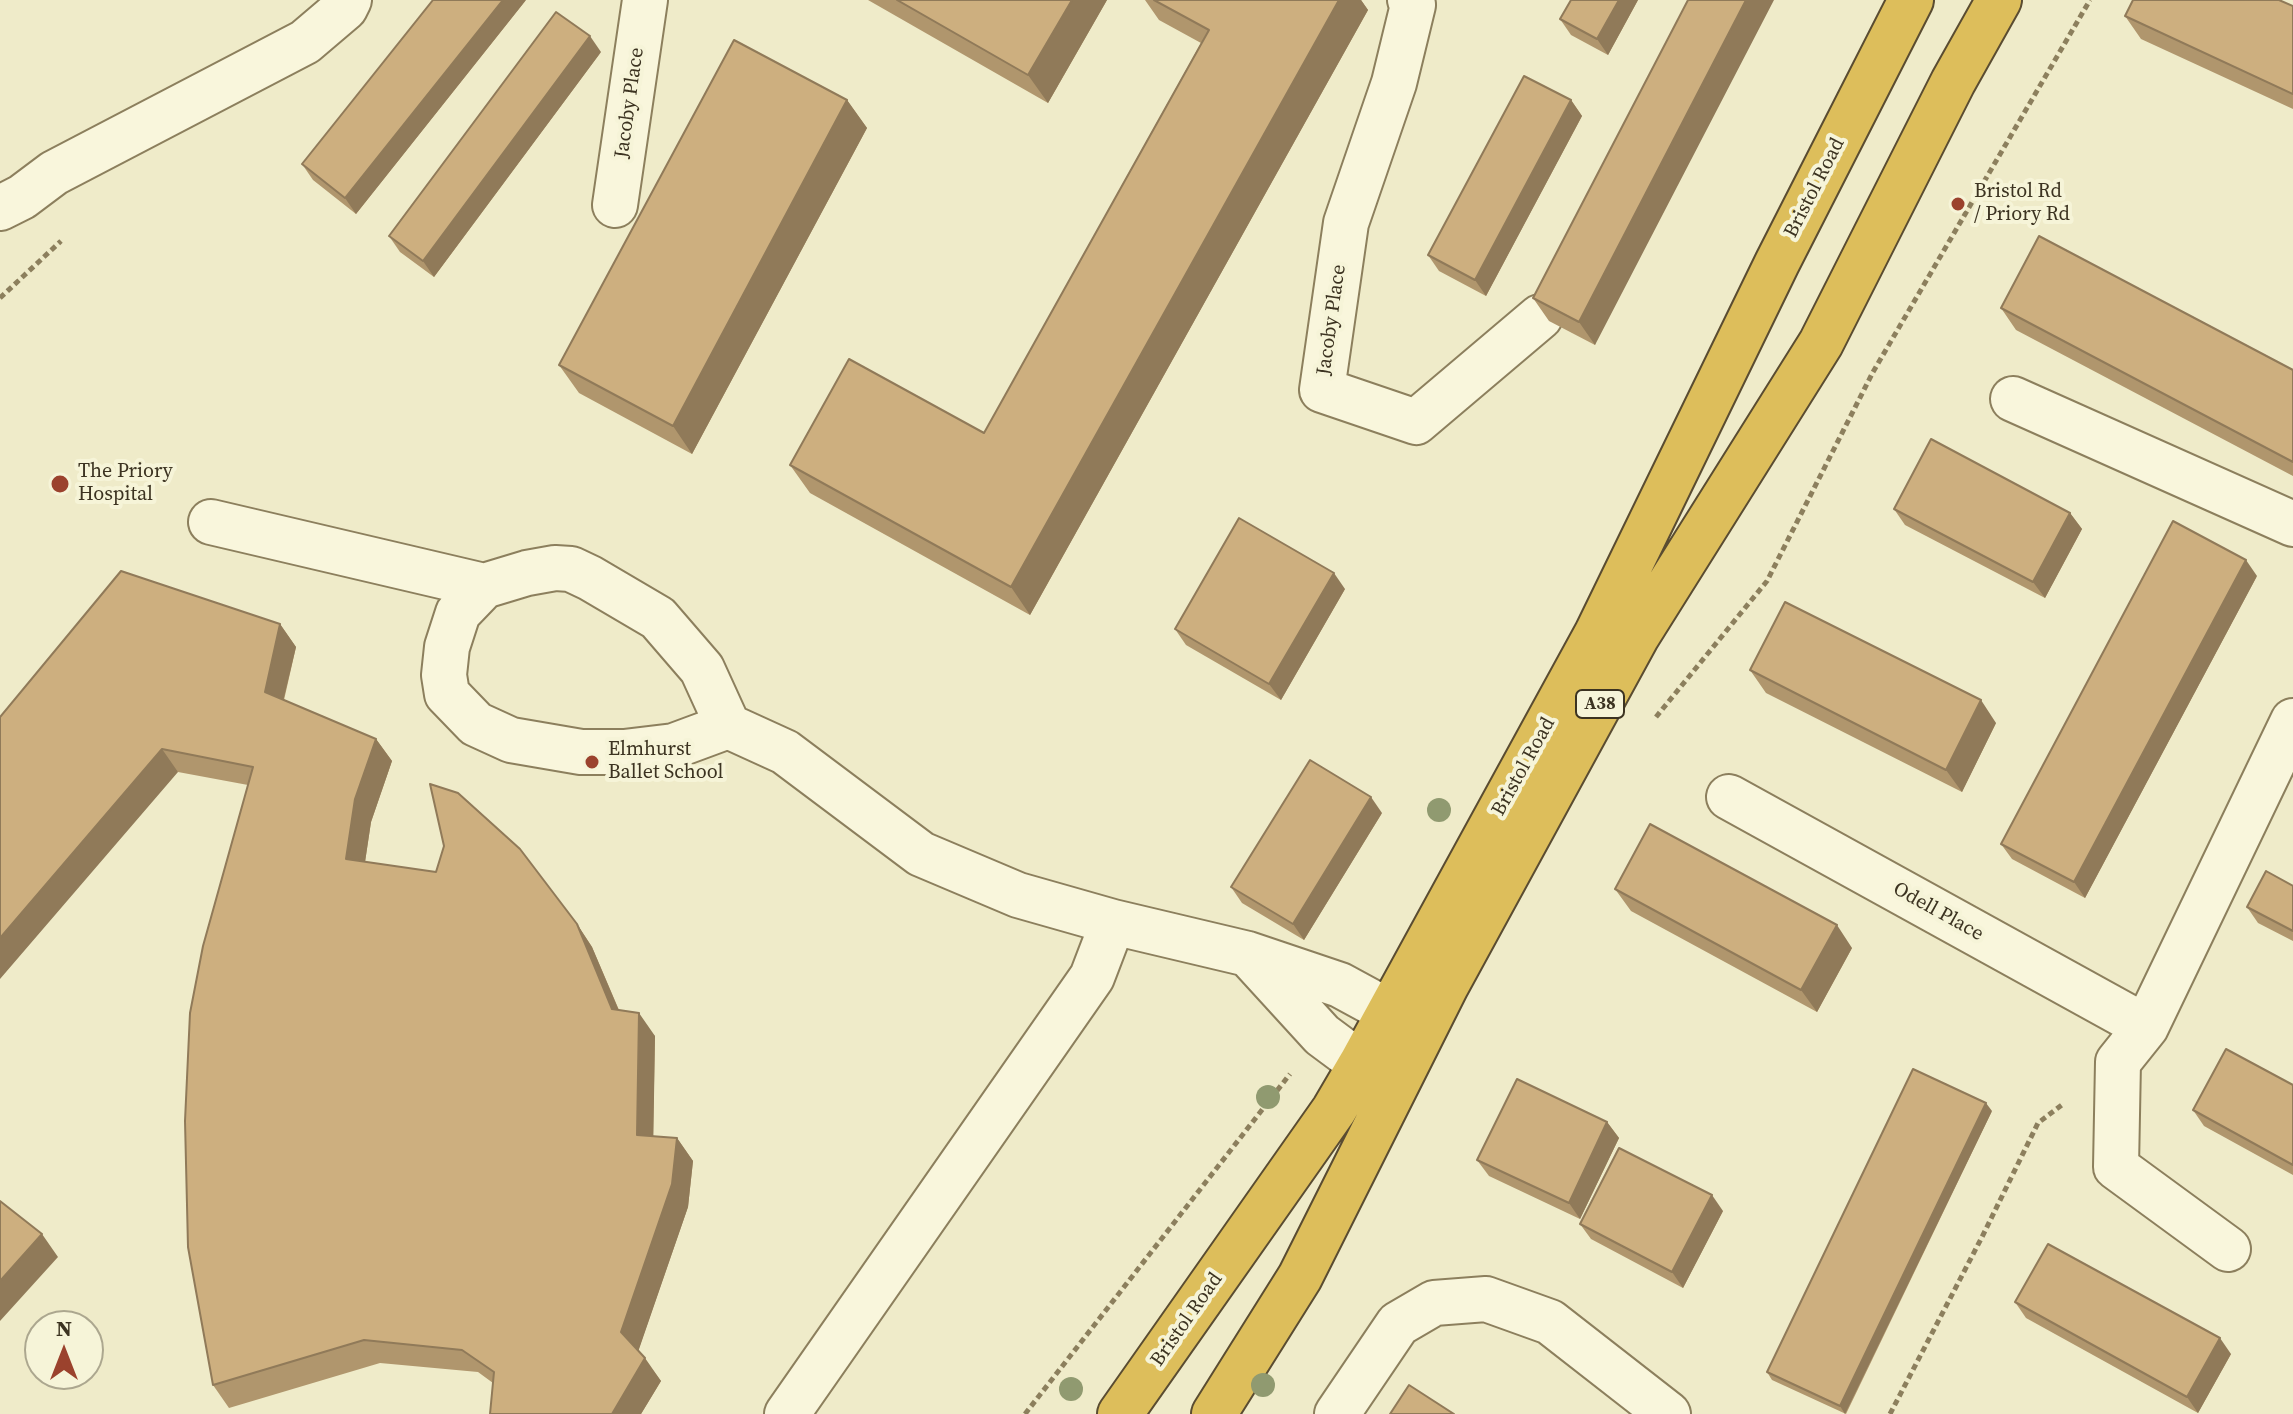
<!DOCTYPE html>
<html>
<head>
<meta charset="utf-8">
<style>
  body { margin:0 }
  #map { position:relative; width:2293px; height:1414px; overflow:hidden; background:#efebc9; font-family:"Source Serif 4",serif }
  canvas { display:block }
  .north { position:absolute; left:24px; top:1310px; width:80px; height:80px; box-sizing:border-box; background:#f6f4d8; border:2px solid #aca78f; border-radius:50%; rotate:0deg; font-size:22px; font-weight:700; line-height:32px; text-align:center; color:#3c3321 }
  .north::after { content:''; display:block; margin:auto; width:28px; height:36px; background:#9b422d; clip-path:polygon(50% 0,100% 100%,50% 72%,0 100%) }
</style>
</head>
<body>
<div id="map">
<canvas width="2293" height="1414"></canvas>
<div class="north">N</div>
</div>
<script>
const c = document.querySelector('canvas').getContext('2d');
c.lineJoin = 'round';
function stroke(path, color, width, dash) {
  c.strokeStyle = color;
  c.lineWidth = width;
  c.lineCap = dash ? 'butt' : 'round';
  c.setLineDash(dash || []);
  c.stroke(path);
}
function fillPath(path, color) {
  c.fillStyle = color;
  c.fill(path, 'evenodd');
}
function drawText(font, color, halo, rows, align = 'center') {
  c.font = font + ' "Source Serif 4",serif';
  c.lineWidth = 8;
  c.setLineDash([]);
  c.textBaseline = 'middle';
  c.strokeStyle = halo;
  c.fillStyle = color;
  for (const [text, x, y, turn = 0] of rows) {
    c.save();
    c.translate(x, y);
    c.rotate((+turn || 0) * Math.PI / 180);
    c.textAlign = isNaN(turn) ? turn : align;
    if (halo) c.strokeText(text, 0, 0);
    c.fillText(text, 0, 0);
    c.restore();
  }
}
const minor = new Path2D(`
  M1410,0L1413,5L1394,83L1346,223L1322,390L1416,422L1540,317
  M615,205L645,0
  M0,208L22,197L54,173L305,42L345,8L349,0
  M2013,399L2293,524
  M211,522L484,586
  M728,726L702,669L658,618L590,578L571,569L555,568L527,573L484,586L458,613L447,647L444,675L447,694L476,724L511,740L581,752H624L674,746L728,726L785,752L921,854L1018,895L1113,922L1248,954
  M1729,797L2146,1027
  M1395,1082L1361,1064L1322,1035L1248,954L1340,985L1421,1029
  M2228,1249L2116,1167L2118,1062L2146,1027L2293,721
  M787,1414L1092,977L1113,922
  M1337,1414L1398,1324L1434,1303L1486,1299L1550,1322L1668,1414`);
const highway = new Path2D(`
  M1120,1414L1334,1110L1361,1064L1597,633L1777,263L1911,0
  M1214,1414L1300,1277L1446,986L1637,636L1821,343L1953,82L1999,0`);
stroke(minor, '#8c7f5d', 48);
stroke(highway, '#5a4c31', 48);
stroke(new Path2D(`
  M0,298L61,241
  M1656,717L1767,581L1873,372L2090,0
  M1025,1414L1290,1074
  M1890,1414L1982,1237L2038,1123L2063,1104`), '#8c7f5d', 5, [6, 4]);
stroke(minor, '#f9f6dc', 44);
stroke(highway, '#ddbe5b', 44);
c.fillStyle = '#909a70';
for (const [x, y] of [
  [1439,810],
  [1268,1097],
  [1263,1385],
  [1071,1389]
]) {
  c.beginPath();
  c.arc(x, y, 12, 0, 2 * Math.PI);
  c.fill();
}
fillPath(new Path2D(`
  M526,0L356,214L313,180L302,164Z
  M868,0H1107L1048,103Z
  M1145,0H1361L1368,10L1030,615L810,493L790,465L984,433L1201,43L1159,20Z
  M1571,0H1638L1608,55L1571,35L1560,19Z
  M1688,0L1595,345L1549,321L1533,298Z
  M2293,6V109L2141,39L2125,16Z
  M601,52L434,277L400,252L389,236Z
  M847,100L867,128L692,454L579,393L559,365Z
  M1571,100L1582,116L1486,296L1439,271L1428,255Z
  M2001,308L2293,370V476L2016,330Z
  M1894,509L2070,513L2082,529L2045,598L1905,525Z
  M2257,576L2085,898L2012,859L2001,844Z
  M1345,589L1281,700L1186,645L1175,629Z
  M280,624L296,647L284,700L376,739L392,761L371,822L365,862L577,924L592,947L619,1010L655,1036L653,1136L677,1138L693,1161L688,1207L638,1351L661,1381L641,1414H490L493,1383L478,1372L380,1363L229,1408L213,1385L248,785L178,772L0,717Z
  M1750,670L1996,723L1962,792L1766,693Z
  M1382,813L1304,940L1242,903L1231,887Z
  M2293,886V941L2258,923L2247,907Z
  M1615,889L1852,948L1817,1012L1631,911Z
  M2293,1085V1175L2204,1126L2193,1110Z
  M1992,1111L1846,1414L1772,1380L1767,1372Z
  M1607,1122L1619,1138L1580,1219L1489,1176L1477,1160Z
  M1723,1211L1683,1288L1591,1239L1580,1224Z
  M2015,1302L2231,1354L2198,1413L2026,1318Z`), '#b0966d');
fillPath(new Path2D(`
  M503,0H526L356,214L345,198Z
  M1072,0H1107L1048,103L1028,75Z
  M1339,0H1361L1368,10L1030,615L1011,587Z
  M1619,0H1638L1608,55L1597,39Z
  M1746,0H1774L1595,345L1579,322Z
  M590,36L601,52L434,277L423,261Z
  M847,100L867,128L692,454L673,426Z
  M1571,100L1582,116L1486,296L1475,280Z
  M2070,513L2082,529L2045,598L2033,582Z
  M2246,560L2257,576L2085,898L2074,882Z
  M1334,573L1345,589L1281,700L1269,684Z
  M280,624L296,647L280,714L265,692Z
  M1981,700L1996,723L1962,792L1946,770Z
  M376,739L392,761L371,822L362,882L346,859L355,799Z
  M162,749L178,772L0,979V938Z
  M1371,797L1382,813L1304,940L1293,924Z
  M577,924L592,947L628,1032L612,1009Z
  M1837,925L1852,948L1817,1012L1801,990Z
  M639,1013L655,1036L653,1158L637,1135Z
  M1986,1103L1992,1111L1845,1414L1840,1406Z
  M1607,1122L1619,1138L1580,1219L1569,1203Z
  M677,1138L693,1161L688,1207L637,1355L621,1332Z
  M1712,1195L1723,1211L1683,1288L1672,1272Z
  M42,1234L58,1257L0,1321V1281Z
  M2220,1338L2231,1354L2198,1413L2187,1397Z
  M645,1358L661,1381L641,1414H612Z`), '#907a59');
const building = new Path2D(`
  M433,0H503L345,198L302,164Z
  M897,0H1072L1028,75Z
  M1154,0H1339L1011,587L790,465L849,359L984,433L1209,30Z
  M1571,0H1619L1597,39L1560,19Z
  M1688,0H1746L1579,322L1533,298Z
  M2133,0H2279L2293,6V94L2125,16Z
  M556,12L590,36L423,261L389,236Z
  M734,40L847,100L673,426L559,365Z
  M1524,76L1571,100L1475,280L1428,255Z
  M2039,236L2293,370V462L2001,308Z
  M1931,439L2070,513L2033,582L1894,509Z
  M1239,518L1334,573L1269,684L1175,629Z
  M2173,521L2246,560L2074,882L2001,844Z
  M121,571L280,624L265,692L376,739L355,799L346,859L436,872L444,846L430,784L458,793L520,849L577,924L612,1009L639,1013L637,1135L677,1138L672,1184L621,1332L645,1358L612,1414H490L494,1372L462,1350L364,1340L213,1385L188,1247L185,1121L190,1013L203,946L253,767L162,749L0,938V717Z
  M1785,602L1981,700L1946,770L1750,670Z
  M1310,760L1371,797L1293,924L1231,887Z
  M1650,824L1837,925L1801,990L1615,889Z
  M2266,871L2293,886V931L2247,907Z
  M2226,1049L2293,1085V1165L2193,1110Z
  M1913,1069L1986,1103L1840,1406L1767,1372Z
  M1517,1079L1607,1122L1569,1203L1477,1160Z
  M1619,1148L1712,1195L1672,1272L1580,1224Z
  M0,1201L42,1234L0,1281Z
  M2048,1244L2220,1338L2187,1397L2015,1302Z
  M1409,1385L1454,1414H1390Z`);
fillPath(building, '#cdaf7f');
stroke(building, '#907a59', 2);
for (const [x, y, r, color] of [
  [1958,204,8,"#9b422d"],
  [60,484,10,"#9b422d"],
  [592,762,8,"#9b422d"]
]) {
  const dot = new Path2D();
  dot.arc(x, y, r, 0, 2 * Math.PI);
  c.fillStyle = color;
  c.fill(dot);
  stroke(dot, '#f6f4d8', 3);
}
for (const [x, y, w] of [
  [1600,704,48]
]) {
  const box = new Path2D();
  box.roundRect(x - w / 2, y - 14, w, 28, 6);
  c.fillStyle = '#f6f4d8';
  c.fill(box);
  stroke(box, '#3c3321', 2);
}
drawText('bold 18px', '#3c3321', null, [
  ["A38",1600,704]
]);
drawText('20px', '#3c3321', '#f6f4d8', [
  ["Jacoby Place",630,103,-82],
  ["Bristol Road",1815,188,-63],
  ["Jacoby Place",1332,320,-82],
  ["Bristol Road",1524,767,-61],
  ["Odell Place",1938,912,29],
  ["Bristol Road",1187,1320,-55]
]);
drawText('20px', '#3c3321', '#f6f4d8', [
  ["Bristol Rd",1974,192],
  ["/ Priory Rd",1974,215],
  ["The Priory",78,472],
  ["Hospital",78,495],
  ["Elmhurst",608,750],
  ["Ballet School",608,773]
], 'left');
</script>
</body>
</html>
